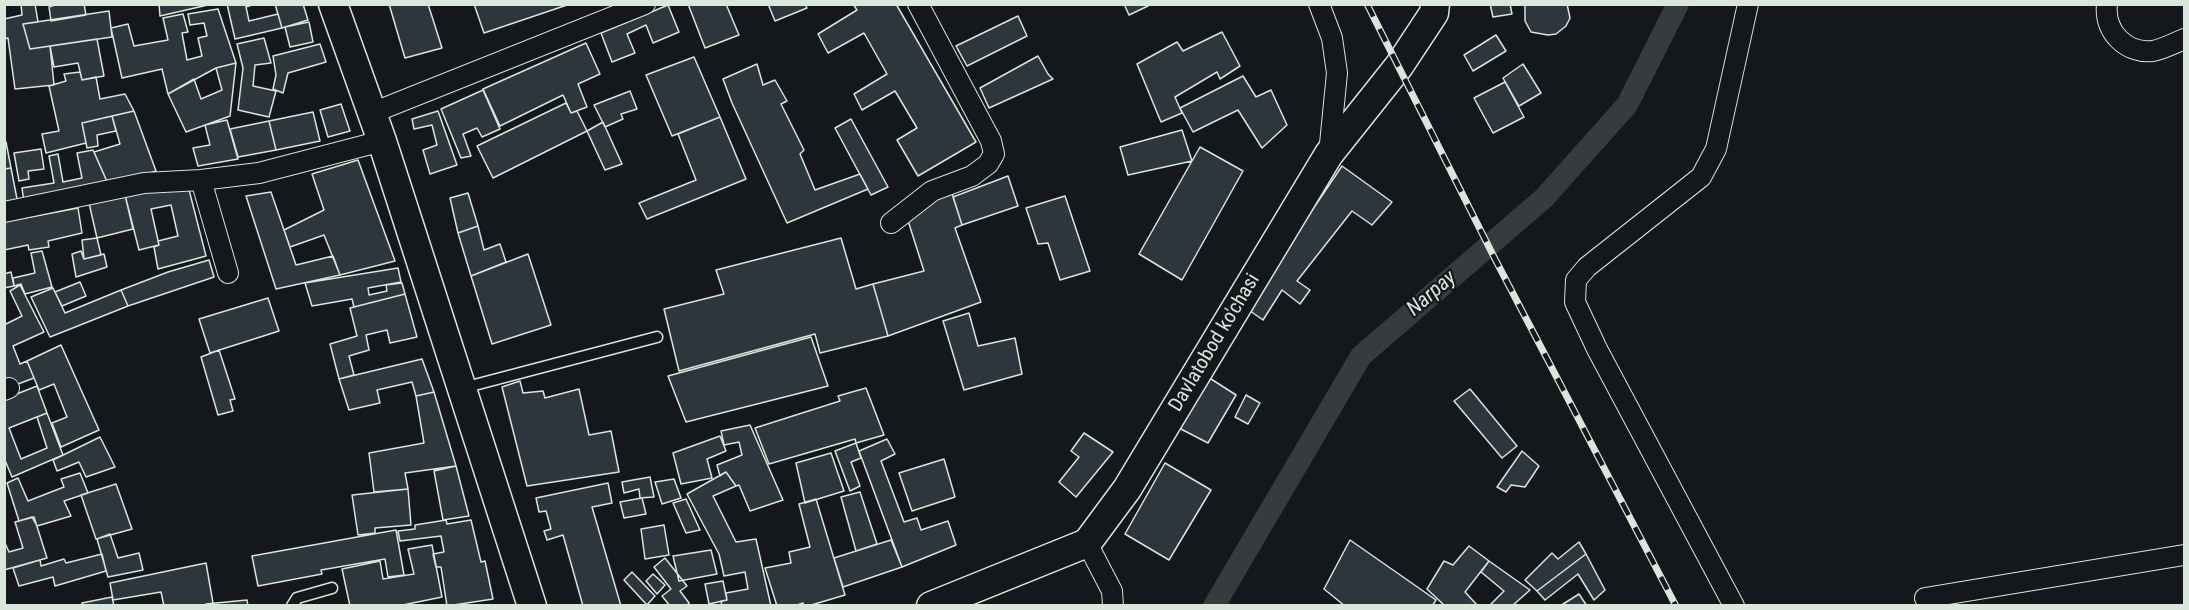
<!DOCTYPE html>
<html>
<head>
<meta charset="utf-8">
<style>
  body { margin:0 }
  #map { position:relative; width:2189px; height:610px; overflow:hidden; background:#14181c; font-family:"Roboto Condensed",sans-serif }
  canvas { display:block }
  .frame { position:absolute; inset:0; border:6px solid #d8e6dc; pointer-events:none }
</style>
</head>
<body>
<div id="map">
<canvas width="2189" height="610"></canvas>
<div class="frame"></div>
</div>
<script>
const c = document.querySelector('canvas').getContext('2d');
c.lineJoin = 'round';
function stroke(path, color, width, dash) {
  c.strokeStyle = color;
  c.lineWidth = width;
  c.lineCap = dash ? 'butt' : 'round';
  c.setLineDash(dash || []);
  c.stroke(path);
}
function fillPath(path, color) {
  c.fillStyle = color;
  c.fill(path, 'evenodd');
}
function drawText(font, color, halo, rows, align = 'center') {
  c.font = font + ' "Roboto Condensed",sans-serif';
  c.lineWidth = 4.5;
  c.setLineDash([]);
  c.textBaseline = 'middle';
  c.strokeStyle = halo;
  c.fillStyle = color;
  for (const [text, x, y, turn = 0] of rows) {
    c.save();
    c.translate(x, y);
    c.rotate((+turn || 0) * Math.PI / 180);
    c.textAlign = isNaN(turn) ? turn : align;
    if (halo) c.strokeText(text, 0, 0);
    c.fillText(text, 0, 0);
    c.restore();
  }
}
stroke(new Path2D(`
  M1214,606L1361,356L1544,198L1627,105L1678,4`), '#363b3e', 22);
const building = new Path2D(`
  M21,4H35L38,22L23,24L30,49L50,46L54,85L15,89L8,38L4,39V19L22,15Z
  M58,4H84L86,15L51,21L49,7Z
  M159,4H212L160,16Z
  M227,4H255L246,7L249,21L278,14L282,28L235,39Z
  M275,4H303L308,20L282,28Z
  M389,4H428L442,48L405,58Z
  M474,4H570L484,33Z
  M688,4H726L739,35L705,48Z
  M768,4H805L807,8L775,21Z
  M853,4H896L976,142L918,176L897,140L917,128L895,91L862,110L854,94L887,74L864,33L828,53L818,34L857,10Z
  M1124,4H1147L1148,6L1129,15Z
  M1490,4H1510L1512,14L1493,17Z
  M1525,4H1567L1570,18L1566,26L1556,34L1548,35L1531,32L1525,21Z
  M668,5L679,32L653,43L646,25L627,34L635,53L612,62L601,33Z
  M218,9L236,63L216,68L168,94L162,69L122,78L111,28L128,24L134,46L168,40L163,18L183,14L188,32L182,33L187,60L202,56L198,38L207,36L204,23L190,25L188,14Z
  M109,11L112,37L30,49L23,24Z
  M1018,16L1027,36L967,66L956,46Z
  M309,22L313,42L290,47L285,27Z
  M1222,32L1240,66L1220,79L1217,72L1175,97L1182,113L1161,122L1137,64L1177,42L1183,51Z
  M1496,35L1506,51L1473,71L1464,55Z
  M264,38L271,63L255,65L253,86L276,91L269,117L238,110L243,68L237,44Z
  M97,39L104,76L82,80L78,63L54,67L50,46Z
  M586,43L600,74L578,84L587,107L571,113L563,95L500,126L483,89Z
  M320,44L326,62L288,73L283,93L273,89L276,75L273,56Z
  M1038,56L1048,74L1053,79L989,108L980,88Z
  M694,57L720,117L672,136L646,75Z
  M236,63L230,116L186,132L168,94L194,79L201,99L222,90L216,68Z
  M757,64L763,85L775,80L787,101L781,104L804,150L800,154L815,190L860,174L868,189L787,223L732,103L723,79Z
  M1523,64L1541,93L1519,106L1503,78Z
  M80,72L82,80L96,77L100,99L125,94L134,111L82,123L86,143L46,153L42,134L59,131L49,86L66,81L64,74Z
  M1243,76L1256,97L1271,90L1287,125L1262,148L1238,110L1193,132L1180,108Z
  M1505,82L1524,117L1493,133L1474,98Z
  M483,90L500,129L482,137L477,128L463,134L471,156L461,158L441,109Z
  M630,91L637,109L621,114L623,119L605,127L594,105Z
  M566,103L571,113L577,111L587,131L493,178L477,146Z
  M341,104L350,131L328,137L320,110Z
  M134,111L156,171L109,186L94,152L120,144L112,116Z
  M438,111L457,165L430,174L423,150L437,145L432,125L414,129L412,119Z
  M313,112L320,141L276,150L269,121Z
  M112,116L116,131L97,135L98,146L87,148L82,123Z
  M720,117L746,179L647,219L639,203L696,180L678,134Z
  M851,119L888,187L871,195L835,128Z
  M227,120L238,159L198,166L193,148L210,145L205,125Z
  M269,121L276,150L238,157L230,129Z
  M603,122L622,164L605,170L587,131Z
  M1182,130L1192,161L1128,175L1120,147Z
  M4,142H6L11,168L4,169Z
  M1200,147L1243,171L1182,280L1139,254Z
  M41,149L44,169L28,171L29,179L19,181L14,153Z
  M93,150L109,186L24,202L22,188L54,183L49,156L58,154L63,182L82,178L77,153Z
  M358,160L395,261L340,275L324,235L290,247L284,230L324,210L312,174Z
  M1342,166L1392,202L1372,225L1352,211L1297,281L1310,290L1300,304L1282,290L1263,320L1246,308Z
  M11,168L18,204L4,206V169Z
  M1008,176L1018,206L962,225L953,197Z
  M187,182L206,256L158,269L154,247L159,245L158,241L178,236L171,205L151,209L159,245L139,250L125,195Z
  M951,190L962,225L955,228L981,302L888,336L873,284L924,271L904,208Z
  M271,192L296,265L333,256L340,275L276,289L246,196Z
  M468,193L478,226L458,233L450,198Z
  M125,195L133,229L97,238L89,203Z
  M1065,196L1090,271L1060,280L1048,243L1038,244L1026,208Z
  M78,208L82,233L48,241L49,247L29,250L28,245L4,250V222Z
  M478,226L484,250L500,244L506,262L471,276L458,233Z
  M97,238L101,255L84,259L82,240Z
  M841,238L856,289L873,284L888,336L820,353L815,334L679,371L664,309L724,294L716,270Z
  M42,251L52,287L25,294L21,284L14,286L13,278L35,273L31,253Z
  M81,251L84,259L104,254L107,267L76,277L72,254Z
  M528,254L551,325L492,344L471,276Z
  M209,260L214,277L128,306L121,290L168,272Z
  M398,268L401,282L368,288L369,295L387,291L386,285L402,283L405,294L354,307L352,299L312,306L305,283Z
  M11,272L14,286L4,288V274Z
  M80,282L86,296L62,306L55,292Z
  M20,285L44,332L13,346L20,364L27,361L34,378L10,387L4,375V325L22,316L10,291Z
  M53,288L65,313L121,290L128,306L50,337L31,297Z
  M405,294L417,337L390,343L387,330L366,335L369,350L349,356L354,375L339,379L330,344L357,336L350,308Z
  M268,298L279,331L210,353L199,319Z
  M969,313L978,346L1015,338L1022,374L964,390L943,321Z
  M811,337L828,386L686,422L668,376Z
  M61,345L99,430L61,447L52,423L67,417L54,384L39,390L27,361Z
  M219,350L235,399L230,400L233,411L218,415L201,357Z
  M422,359L434,392L416,396L412,382L377,390L380,403L349,410L339,379Z
  M1208,377L1236,395L1208,443L1179,428Z
  M520,381L523,393L543,391L545,398L579,389L589,435L611,431L619,472L527,486L502,387Z
  M37,386L47,413L9,428L21,459L47,448L37,417L47,413L63,455L12,477L4,458V399Z
  M866,388L884,435L856,443L855,439L769,464L755,428L840,401L838,396Z
  M1470,389L1517,446L1502,458L1454,401Z
  M434,392L456,466L405,473L408,489L374,492L369,453L424,443L416,396Z
  M1246,395L1260,403L1248,424L1235,417Z
  M750,425L783,500L750,511L739,485L736,486L726,472L720,476L717,465L742,455L739,442L724,445L721,431Z
  M1084,433L1113,452L1076,497L1059,482L1079,457L1071,451Z
  M720,436L726,451L707,459L712,478L681,484L673,453Z
  M100,437L115,467L86,477L79,462L57,471L53,460Z
  M887,439L895,454L881,461L904,522L917,518L921,530L948,521L956,545L902,567L859,451Z
  M856,443L861,458L851,462L860,486L850,491L835,451Z
  M1522,451L1539,466L1525,487L1511,485L1506,492L1497,487Z
  M831,453L844,491L805,503L796,463Z
  M944,459L955,497L912,511L899,473Z
  M1165,463L1211,490L1169,560L1125,534Z
  M456,466L469,516L443,520L434,471Z
  M726,472L736,486L713,496L736,542L756,539L771,606H722L721,601L727,600L726,593L748,589L745,572L724,576L719,554L687,494Z
  M80,473L88,493L64,501L71,516L37,526L32,517L19,521L7,483L18,478L28,501L64,487L61,479Z
  M650,477L654,497L640,498L639,489L624,493L622,482Z
  M674,479L681,498L662,504L655,482Z
  M608,483L612,503L592,507L621,606H583L563,535L547,540L544,531L551,529L546,511L539,512L536,498Z
  M116,484L132,529L96,539L81,495Z
  M408,489L411,525L375,528V533L358,535L352,495Z
  M860,492L877,544L856,551L841,497Z
  M642,498L646,514L624,518L620,502Z
  M686,499L700,530L686,533L673,503Z
  M816,499L845,595L808,606H804L803,603L794,606H777L765,568L791,563L789,552L810,547L799,504Z
  M34,517L47,558L4,570V541L9,552L23,548L15,522Z
  M446,520L447,524L471,520L481,562L485,561L493,599L447,606L441,567H436L433,554L444,552L441,536L400,541L398,531L415,529V525Z
  M664,525L669,555L645,559L641,529Z
  M396,530L404,575L388,577L385,559L321,570L322,574L258,586L252,556Z
  M110,534L118,558L139,553L143,570L108,577L97,539Z
  M891,540L902,567L843,587L834,558Z
  M1350,540L1436,600L1432,606H1345L1324,589Z
  M1579,542L1586,554L1537,591L1525,580L1552,553L1558,559Z
  M432,545L442,597L398,606H350L342,569L380,561L383,579L414,574L408,549Z
  M1469,546L1489,561L1465,592L1478,606H1445L1427,589L1444,561L1453,565Z
  M711,550L717,574L679,581L673,556Z
  M102,554L106,571L55,586L53,577L19,586L13,568L40,560L41,566L64,559L66,563Z
  M1586,554L1605,590L1594,600L1578,574L1545,600L1537,591Z
  M665,558L687,586L680,591L689,603L687,606H670L662,596L671,589L654,567Z
  M1489,561L1530,590L1512,606H1489L1504,591L1481,572Z
  M206,563L213,603L206,606H164L161,592L113,600L110,583Z
  M632,572L655,596L647,605L624,580Z
  M653,574L665,585L657,594L646,581Z
  M723,581L727,600L709,604L705,584Z
  M1579,594L1587,606H1560Z
  M112,597L114,606H83L82,603Z
  M247,600L248,606H206V604Z`);
fillPath(building, '#2c363c');
stroke(building, '#d8e6dc', 1.5);
const lane = new Path2D(`
  M463,388L657,337
  M292,606L297,598L332,588`);
const street = new Path2D(`
  M1319,4L1332,38L1337,73L1329,154
  M2107,4C2104,32 2126,54 2153,51C2163,49 2175,43 2184,39
  M372,113L645,4
  M201,180L228,273
  M4,212L144,183L201,180L259,173L382,141
  M891,223L932,191L972,176L988,164L994,154L991,141L918,4
  M4,390L9,388
  M1087,543L1112,591L1113,606
  M1925,598L2184,555
  M1734,606L1597,349L1575,302L1576,280L1587,267L1701,177L1716,149L1748,4`);
const secondary = new Path2D(`
  M333,4L382,141L532,606
  M931,606L1087,543L1127,489L1329,154L1399,66L1434,13L1435,4`);
stroke(lane, '#d8e6dc', 13);
stroke(street, '#d8e6dc', 22);
stroke(secondary, '#d8e6dc', 31);
stroke(lane, '#14181c', 10);
stroke(street, '#14181c', 20);
stroke(secondary, '#14181c', 28);
const rail = new Path2D(`
  M1367,4L1494,257L1676,606`);
stroke(rail, '#d8e6dc', 7);
stroke(rail, '#14181c', 4.5, [14]);
drawText('20px', '#d8e6dc', '#14181c', [
  ["Davlatobod ko'chasi",1215,343,-59]
]);
drawText('italic 21px', '#d8e6dc', '#14181c', [
  ["Narpay",1432,294,-41]
]);
</script>
</body>
</html>
